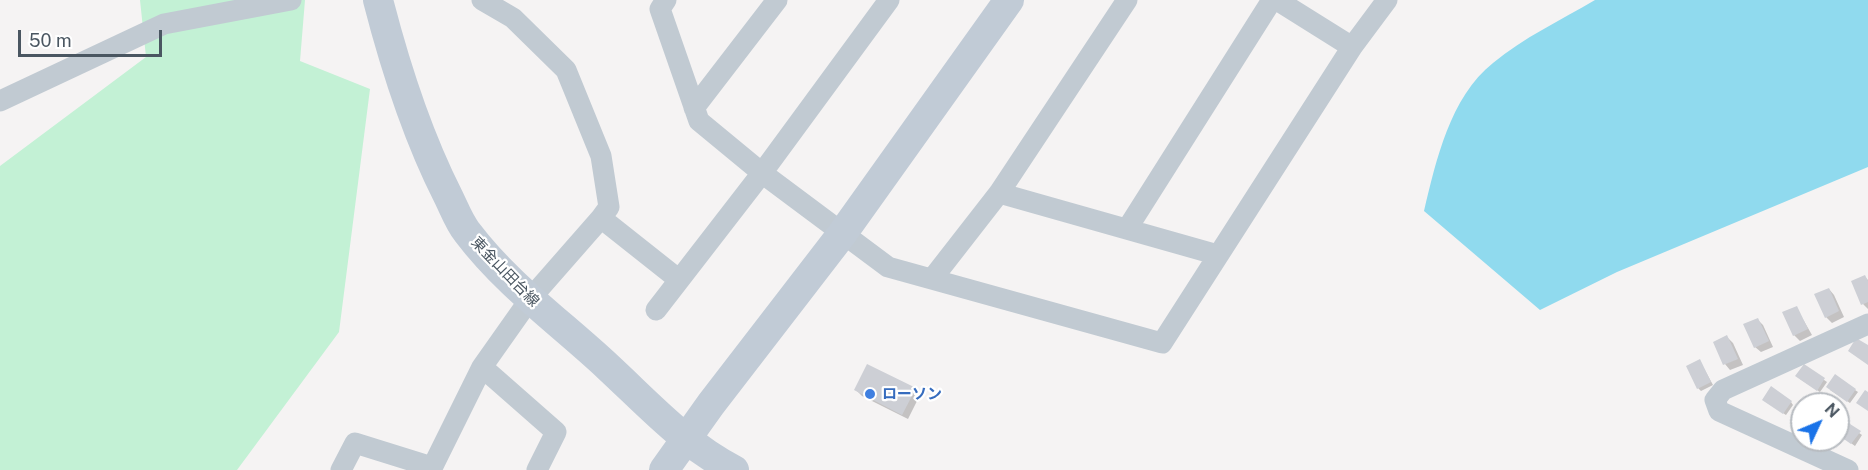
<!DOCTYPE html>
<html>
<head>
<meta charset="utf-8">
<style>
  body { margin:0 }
  #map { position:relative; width:1868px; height:470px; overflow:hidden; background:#f5f3f3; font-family:"Public Sans",sans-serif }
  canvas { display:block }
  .north { position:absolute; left:1790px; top:392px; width:60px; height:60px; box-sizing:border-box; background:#fff; border:2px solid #b7bbc0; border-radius:50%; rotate:46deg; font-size:16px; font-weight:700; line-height:24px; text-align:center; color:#4a5661 }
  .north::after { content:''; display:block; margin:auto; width:21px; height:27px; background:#1a73e8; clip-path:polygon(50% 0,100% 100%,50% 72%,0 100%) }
  .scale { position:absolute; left:18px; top:30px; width:144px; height:27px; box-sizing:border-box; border:3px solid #4a5661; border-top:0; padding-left:8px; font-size:18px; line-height:21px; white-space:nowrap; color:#4a5661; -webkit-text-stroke:4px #fff; paint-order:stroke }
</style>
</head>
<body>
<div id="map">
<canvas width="1868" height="470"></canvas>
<div class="north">N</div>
<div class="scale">50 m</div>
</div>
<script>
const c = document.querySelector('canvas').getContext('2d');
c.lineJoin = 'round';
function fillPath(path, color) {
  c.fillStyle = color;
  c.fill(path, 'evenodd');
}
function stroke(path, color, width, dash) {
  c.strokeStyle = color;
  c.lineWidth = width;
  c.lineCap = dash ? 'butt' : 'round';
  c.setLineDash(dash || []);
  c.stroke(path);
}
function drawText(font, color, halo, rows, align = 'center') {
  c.font = font + ' "Public Sans","Noto Sans JP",sans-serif';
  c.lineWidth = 4.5;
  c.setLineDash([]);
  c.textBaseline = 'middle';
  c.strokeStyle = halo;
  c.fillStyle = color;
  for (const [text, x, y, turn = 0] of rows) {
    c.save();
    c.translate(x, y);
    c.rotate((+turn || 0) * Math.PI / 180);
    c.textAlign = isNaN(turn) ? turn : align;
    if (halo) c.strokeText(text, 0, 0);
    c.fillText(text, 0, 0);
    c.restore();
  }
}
fillPath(new Path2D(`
  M140,0H305L300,61L370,89L339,332L237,470H0V166L146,57Z`), '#c3f1d5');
fillPath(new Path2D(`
  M1595,0H1868V167L1617,272L1540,310L1424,211C1436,161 1450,97 1493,63C1523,38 1561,20 1595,0Z`), '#90daee');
fillPath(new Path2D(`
  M1865,277L1868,280V309L1863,304Z
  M1829,289L1834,295L1844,317L1832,323L1826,317Z
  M1796,307L1812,335L1800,341L1794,335Z
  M1757,319L1763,325L1773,347L1761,352L1755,347Z
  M1727,337L1733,343L1743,365L1730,370L1725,364L1715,343Z
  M1700,361L1713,385L1701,391L1698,388Z
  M1804,366L1827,382L1820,392L1800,379Z
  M856,390H915L920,395L908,419L862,396Z
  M1830,390H1855L1858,392L1850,403Z
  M1766,402H1791L1793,405L1786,415Z
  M1839,419L1862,435L1855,446L1838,434Z`), '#0003');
fillPath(new Path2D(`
  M1865,275L1868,281V302L1861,305L1851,281Z
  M1829,288L1839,311L1825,318L1814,294Z
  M1797,306L1808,329L1793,336L1782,312Z
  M1758,318L1769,341L1754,348L1743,324Z
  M1727,335L1738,359L1723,365L1713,342Z
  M1856,338L1868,345V365L1848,351Z
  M1700,359L1711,382L1697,389L1686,366Z
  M867,364L916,388L902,415L854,390Z
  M1804,364L1825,378L1817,391L1795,376Z
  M1835,374L1856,389L1847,402L1826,387Z
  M1771,386L1792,401L1783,414L1762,400Z
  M1865,390L1868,392V411L1856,403Z
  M1839,417L1861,431L1851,444L1838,435Z`), '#cdcfd5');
stroke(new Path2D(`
  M666,0L660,9L699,121L762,173L888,267L1162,343L1352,47L1387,0
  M1277,0L1352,47
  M0,101L164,24L291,0
  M694,108L777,0
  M999,193L1218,255
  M601,218L678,279
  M1127,229L1272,0
  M932,279L999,193L1127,0
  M656,310L762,173L889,0
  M482,367L556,432L537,470
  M341,470L355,443L432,467
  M431,470L482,367L530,299L601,218L609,207L601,156L566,70L513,18L482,0
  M1848,470L1719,411L1715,400L1723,390L1868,324`), '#c1cad2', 21);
stroke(new Path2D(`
  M378,0C395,66 417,135 448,196C454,208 459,222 467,232C507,285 561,323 608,367C648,404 685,445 734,470
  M664,470L711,404L842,234L1009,0`), '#c1cbd6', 30);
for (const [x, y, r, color] of [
  [870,394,6,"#3f7fe0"]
]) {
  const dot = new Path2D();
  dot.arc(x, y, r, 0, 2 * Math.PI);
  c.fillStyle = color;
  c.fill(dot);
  stroke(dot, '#fff', 2);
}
drawText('15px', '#4a5661', '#fff', [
  ["東金山田台線",505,272,46]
]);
drawText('bold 15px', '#366cbe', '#fff', [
  ["ローソン",882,394]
], 'left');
</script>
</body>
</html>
